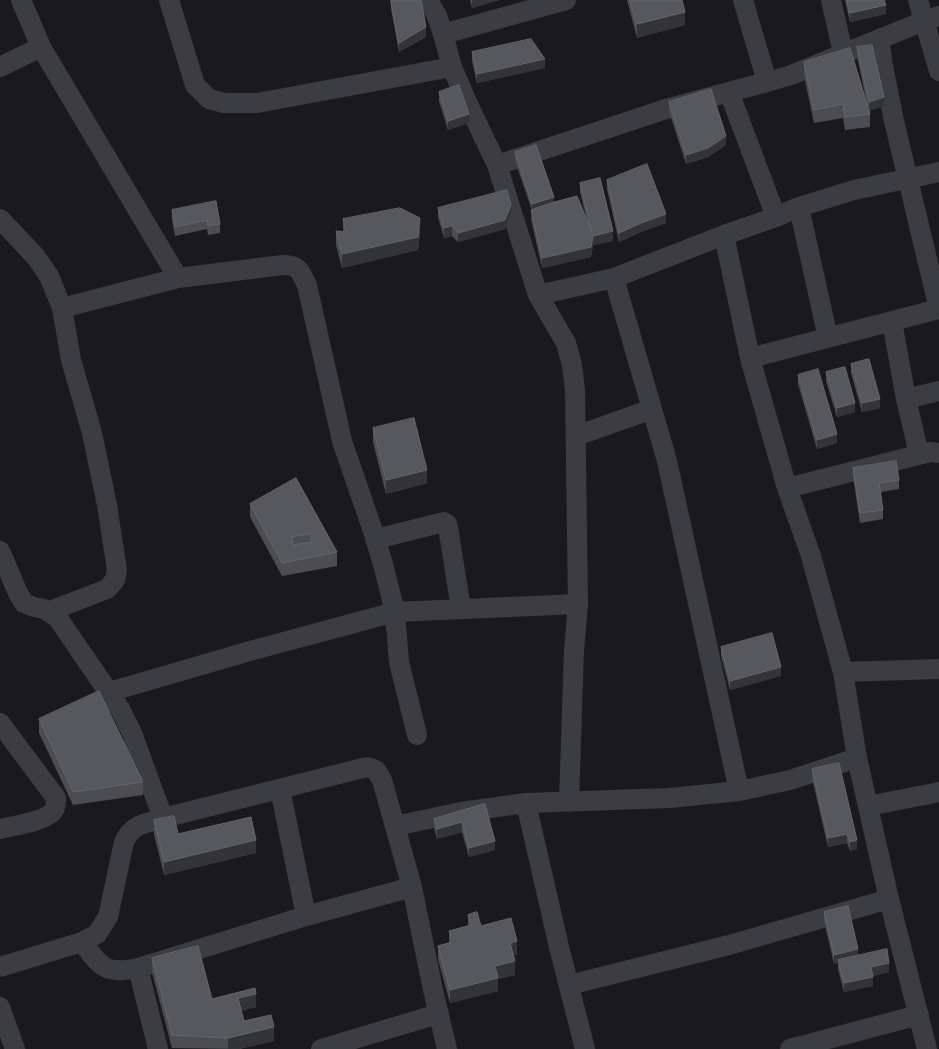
<!DOCTYPE html>
<html>
<head>
<meta charset="utf-8">
<style>
  body { margin:0 }
  canvas { display:block; background:#1a1a1d }
</style>
</head>
<body>
<canvas width="939" height="1049"></canvas>
<script>
const c = document.querySelector('canvas').getContext('2d');
c.lineJoin = 'round';
function stroke(path, color, width, dash) {
  c.strokeStyle = color;
  c.lineWidth = width;
  c.lineCap = dash ? 'butt' : 'round';
  c.setLineDash(dash || []);
  c.stroke(path);
}
function fillPath(path, color) {
  c.fillStyle = color;
  c.fill(path, 'evenodd');
}
stroke(new Path2D(`
  M21,0L41,47L178,278L283,265C299,265 300,271 307,285L342,441L373,531L383,564L395,612L399,662L417,735
  M169,0L195,85L209,99L224,103H257L452,67
  M428,0L437,16L443,34L452,67L466,100L497,165L538,295L566,343L572,365L575,390L578,604L574,650L569,802
  M743,0L767,82
  M831,0L843,53
  M918,0L939,71
  M443,34L566,0
  M879,39L883,66L894,121L939,309
  M0,67L41,47
  M729,92L776,217
  M497,165L666,109L729,92L767,82L791,75L924,21L939,16
  M799,207L828,338
  M0,219L36,257L49,276L62,308L71,360L92,433L107,505L117,570L115,580L107,589L50,611
  M724,235L750,358L787,488L811,556L843,672L857,758L889,899L927,1049
  M614,278L667,461L739,791
  M538,295L614,278L724,235L776,217L799,207L854,190L939,172
  M62,308L178,278
  M892,321L906,399L919,454
  M750,358L939,309
  M906,399L939,391
  M576,436L652,409
  M787,488L930,452L939,453
  M376,539L444,522L447,524L448,527L461,609
  M0,551L18,593L24,603L34,607L44,609L57,617L120,709L132,733L163,818
  M843,672L939,669
  M109,692L250,651L395,612L578,604
  M0,723L56,798C56,803 56,807 54,810C48,821 12,826 0,829
  M280,789L306,916
  M868,806L939,792
  M395,826L461,812L526,803
  M82,942C101,967 105,975 138,968L306,916L412,887
  M0,967L82,942L97,934L108,917L124,842C133,823 145,824 163,818L367,767L376,770L382,780L412,887L433,990L447,1049
  M138,968L158,1049
  M569,985L729,945L889,899
  M0,1007L15,1049
  M321,1049L438,1014
  M585,1049L559,947L526,803L670,798L739,791L790,780L857,758
  M790,1049L919,1015`), '#3b3d42', 20);
fillPath(new Path2D(`
  M391,0L426,37L399,52L391,9Z
  M470,0H499L472,8Z
  M627,0H682L685,25L637,38Z
  M845,0H884L886,14L850,22Z
  M857,47L884,106L869,111L870,114V127L845,130L843,118L814,123L804,76V62L867,104L857,56Z
  M472,52L545,68L477,83L472,61Z
  M439,92L469,123L448,130L439,101Z
  M669,102L726,145L708,157L686,164L669,111Z
  M515,152L554,203L587,220L580,192V183L613,241L593,245L591,257L542,268L531,219L532,210L515,161Z
  M607,180L666,223L641,232L619,242L607,189Z
  M438,208L511,214L505,229L458,242L452,236L444,238L438,217Z
  M172,210L220,224V233L208,235L207,229L175,236L172,219Z
  M343,219L420,231L418,250L342,268L336,245V231L343,232Z
  M851,364L880,408L862,412L851,373Z
  M826,372L855,412L837,417L826,381Z
  M798,375L837,443L817,449L798,384Z
  M373,428L427,483L386,494L373,442Z
  M853,468L899,480V489L881,492L883,510V519L860,523L853,477Z
  M296,478L337,552V566L282,576L250,517V504Z
  M721,647L781,676L730,690L721,656Z
  M39,719L143,782V795L73,805L39,733Z
  M812,769L857,849L850,851L847,843L828,847L812,778Z
  M485,804L495,850L469,857L462,832L437,839L434,828V819Z
  M154,820L178,834L256,853L164,875L154,834Z
  M824,912L858,955L889,972L873,976V986L844,992L838,969V963L834,964L824,921Z
  M468,915L481,926L517,955H514L515,975L498,979V991L450,1003L438,959V946L449,943V931L468,926Z
  M152,958L212,999L256,1007L241,1011L244,1021L274,1041L239,1049L172,1048L152,972Z`), '#4b4d52');
fillPath(new Path2D(`
  M472,0H499L472,8Z
  M886,5V14L850,22V13Z
  M685,12V25L637,38V24Z
  M426,27V37L399,52V43Z
  M545,59V68L477,83V74Z
  M884,97V106L869,111V102Z
  M469,114V123L448,130V121Z
  M726,136V145L708,157L686,164V155Z
  M554,197V206L532,213V204Z
  M511,205V214L505,229L458,242V233Z
  M666,214V223L641,232L619,242V233L641,223Z
  M420,218V231L418,250L342,268V254Z
  M452,226V236L444,238V228Z
  M613,231V241L593,245L591,257L542,268V258L593,236Z
  M880,399V408L862,412V403Z
  M855,403V412L837,417V408Z
  M837,434V443L817,449V440Z
  M427,470V483L386,494V480Z
  M781,667V676L730,690V681Z
  M462,822V832L437,839V829Z
  M847,834V843L828,847V838Z
  M256,840V853L164,875V862Z
  M857,840V849L850,851V842Z
  M495,841V850L469,857V848Z
  M517,941V955L510,956V943Z
  M858,949V959L838,960V963L834,964V955Z
  M515,961V975L498,979V991L450,1003V990L495,966Z
  M889,963V972L871,976V967Z
  M873,977V986L844,992V983Z
  M256,994V1007L238,1012V998Z
  M274,1027V1041L239,1049H228V1038Z`), '#333438');
const building = new Path2D(`
  M391,0H421L426,27L399,43Z
  M630,0H682L685,12L637,24Z
  M847,0H884L886,5L850,13Z
  M531,39L545,59L477,74L472,52Z
  M872,45L884,97L869,102L857,47Z
  M850,48L870,114L845,117L843,104L814,110L804,62Z
  M459,85L469,114L448,121L439,92Z
  M711,89L726,136L708,148L686,155L669,102Z
  M536,145L554,197L532,204L515,152Z
  M647,164L666,214L641,223L619,233L607,180Z
  M600,178L613,231L593,236L591,247L542,258L531,210L551,203L577,196L592,232L580,183Z
  M507,190L511,205L505,220L458,233L452,226L444,228L438,208Z
  M216,201L220,224L208,226L207,220L175,227L172,210Z
  M400,208L420,218L418,237L342,254L336,231L346,232L343,219Z
  M869,359L880,399L862,403L851,364Z
  M845,367L855,403L837,408L826,372Z
  M818,369L837,434L817,440L798,375Z
  M414,418L427,470L386,480L373,428Z
  M896,461L899,480L879,483L883,510L860,513L853,468Z
  M296,478L337,552L282,563L250,504ZM310,534L312,542L293,545L292,537Z
  M772,633L781,667L730,681L721,647Z
  M99,691L143,782L73,792L39,719Z
  M839,763L857,840L850,842L847,834L828,838L812,769Z
  M485,804L495,841L469,848L462,822L437,829L434,819Z
  M174,816L178,834L251,817L256,840L164,862L154,820Z
  M848,906L858,949L834,955L824,912Z
  M477,912L481,926L511,918L517,941L510,943L515,961L495,966L498,978L450,990L438,946L452,942L449,931L471,925L468,915Z
  M198,946L212,999L255,988L256,994L238,998L244,1021L271,1015L274,1027L228,1038L172,1035L152,958Z
  M887,949L889,963L871,967L873,977L844,983L838,960Z`);
fillPath(building, '#56585e');
stroke(building, '#63666c', 1);
</script>
</body>
</html>
